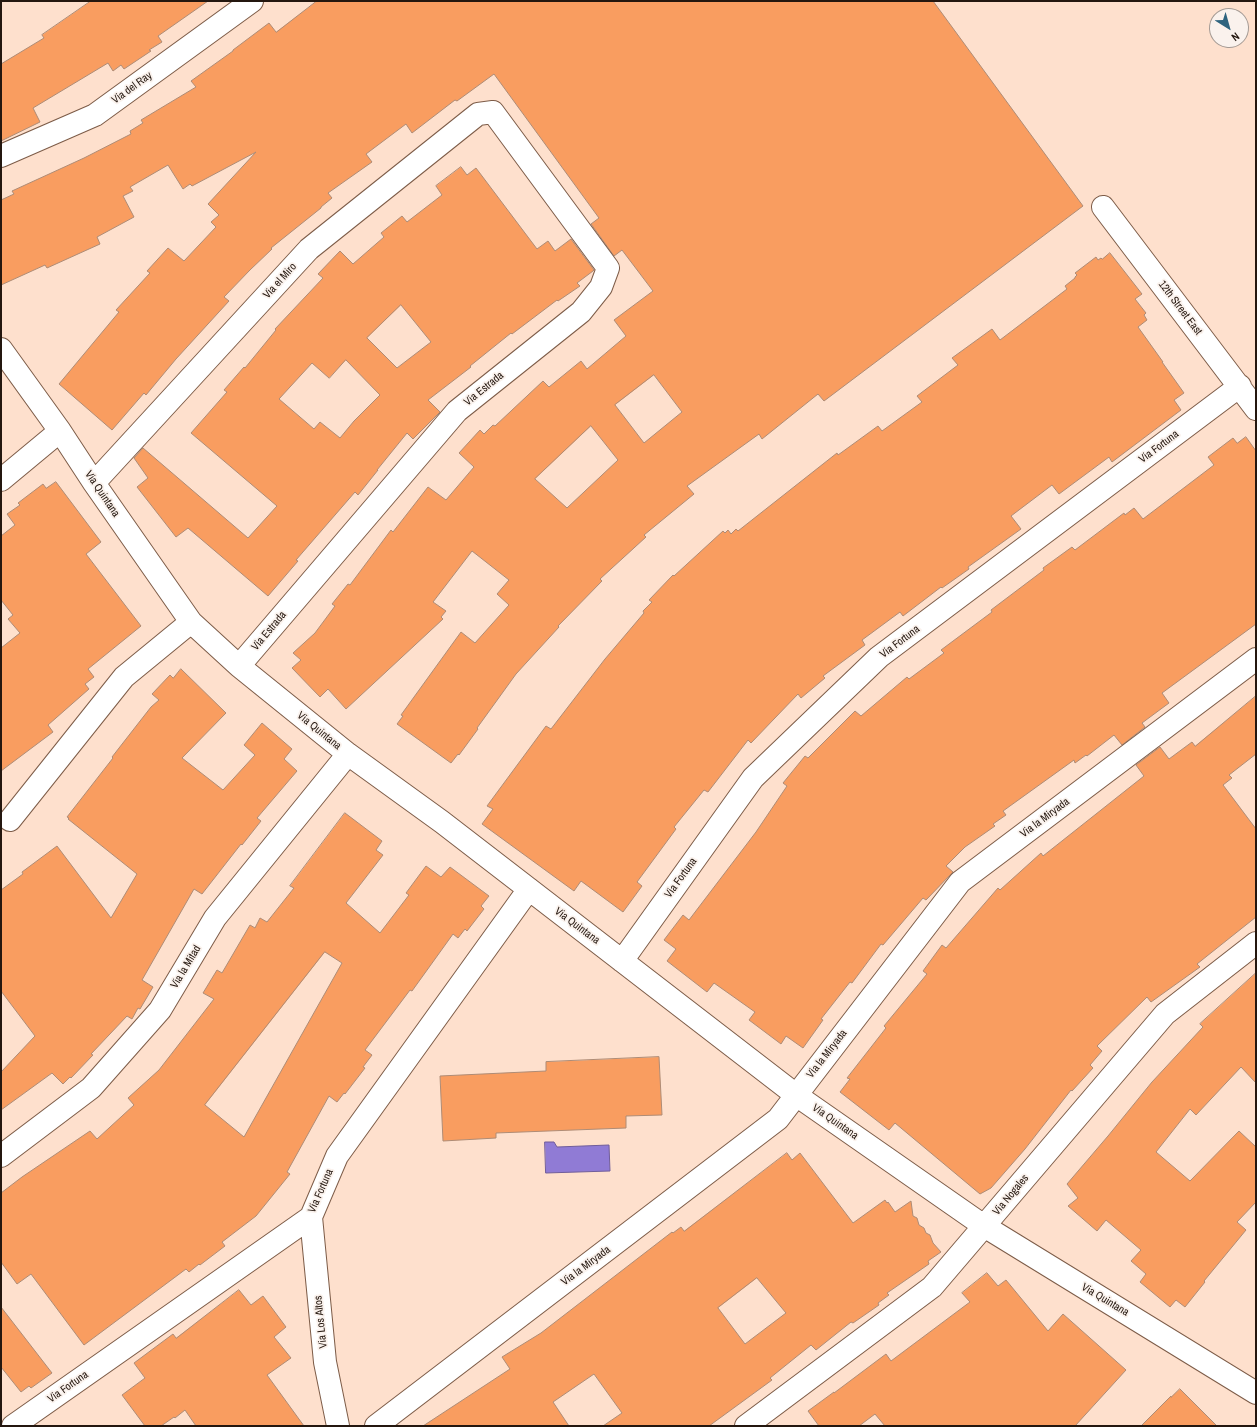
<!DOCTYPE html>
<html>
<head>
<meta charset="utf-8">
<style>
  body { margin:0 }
  #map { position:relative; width:1257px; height:1427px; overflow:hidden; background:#fee0cd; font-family:"Archivo Narrow",sans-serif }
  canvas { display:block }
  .frame { position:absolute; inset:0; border:2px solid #24170f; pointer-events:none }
  .north { position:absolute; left:1209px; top:8px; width:40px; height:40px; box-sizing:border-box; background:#faf2ed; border:1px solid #a49a94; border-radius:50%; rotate:143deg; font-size:11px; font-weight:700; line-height:16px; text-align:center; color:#24170f }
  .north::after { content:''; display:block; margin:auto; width:14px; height:18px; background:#2e647f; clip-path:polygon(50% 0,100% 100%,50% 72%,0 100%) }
</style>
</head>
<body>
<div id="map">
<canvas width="1257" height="1427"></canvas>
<div class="frame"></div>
<div class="north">N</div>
</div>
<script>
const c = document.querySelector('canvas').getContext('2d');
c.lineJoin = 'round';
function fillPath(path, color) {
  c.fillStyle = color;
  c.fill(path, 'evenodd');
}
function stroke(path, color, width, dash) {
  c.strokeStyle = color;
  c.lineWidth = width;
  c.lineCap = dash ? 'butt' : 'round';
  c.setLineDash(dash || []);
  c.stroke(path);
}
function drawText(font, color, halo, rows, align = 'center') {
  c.font = font + ' "Archivo Narrow",sans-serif';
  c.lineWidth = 3.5;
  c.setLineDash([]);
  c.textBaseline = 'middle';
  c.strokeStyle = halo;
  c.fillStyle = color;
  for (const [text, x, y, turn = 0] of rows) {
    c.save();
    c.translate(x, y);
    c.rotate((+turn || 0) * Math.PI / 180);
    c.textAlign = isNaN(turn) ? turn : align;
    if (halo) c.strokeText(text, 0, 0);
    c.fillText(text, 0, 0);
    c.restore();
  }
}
const water = new Path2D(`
  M545,1142H554L557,1147L609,1145L610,1171L546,1173Z`);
fillPath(water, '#907bd5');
stroke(water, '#705d9a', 1);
const building = new Path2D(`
  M91,1H208L158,36L162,42L149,50L151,51L124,69L121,65L113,71L108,63L33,108L40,122L1,141V64L44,38L42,35Z
  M317,1H933L1083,206L824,401L818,394L762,439L759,434L687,486L694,494L644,535L646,537L600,579L602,581L558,626L559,627L516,674L477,728L478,729L459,755L458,754L451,763L397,724L403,716L401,715L461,632L475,643L509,605L497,594L509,580L472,551L433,602L446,611L441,617L443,619L346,709L328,689L320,697L292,668L301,660L293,653L315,633L335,606L332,604L348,584L350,585L391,530L393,532L428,487L446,500L474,467L459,453L480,430L484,434L493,425L495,426L543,381L549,387L581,361L587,369L626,336L614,320L653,291L622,250L614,256L591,224L599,218L494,74L457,101L455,100L412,133L406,124L366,154L372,162L328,193L332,198L321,207V208L271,248L272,249L250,270L224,297L229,301L176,359L146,395L144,393L112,430L59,384L119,312L116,310L150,273L147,271L168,248L184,261L216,227L211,222L219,215L208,204L256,152L192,186L190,184L183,189L168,165L130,187L133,191L123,196L134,217L97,237L100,244L47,268L45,265L1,285V200L14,194L12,191L84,158L131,134L130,131L143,123L141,120L196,87L191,81L233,51V50L269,23L276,32ZM654,375L682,412L644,443L615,405ZM591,426L618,460L567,508L535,479Z
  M461,167L467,175L476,168L537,249L548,241L555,251L571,239L594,270L593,271L577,283L580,286L558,301L557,300L512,334L511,333L470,366L471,367L428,400L440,412L413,439L407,433L377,470H378L358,495L355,492L296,560L298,561L268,596L188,528L176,537L137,487L148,478L134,458L143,448L248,538L277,506L191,433L227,392L224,390L244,367L245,368L276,330L275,329L323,278L318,274L340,251L353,264L384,237L381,233L402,216L407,222L442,195L436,186ZM401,305L431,342L397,368L367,338ZM346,360L380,395L354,421L340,438L320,422L314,429L279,399L312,363L329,378Z
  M1110,253L1142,294L1135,299L1146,313L1144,315L1147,320L1138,327L1163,362H1162L1184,393L1174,400L1181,410L1112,462L1109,457L1059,494L1052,485L1011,516L1021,529L968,567L969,569L942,588L941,587L903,616L900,612L862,640L865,645L823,676L825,678L801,698L798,694L751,743L748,740L708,792L704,790L674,827L676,829L637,882L642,886L623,912L581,881L574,891L482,824L493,809L487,806L546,726L551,729L605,659L644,613L643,611L652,602L649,600L673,575L674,576L723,531L725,533L728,530L731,534L736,529L738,531L837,453L838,455L878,426L882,431L922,402L917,396L958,365L952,358L992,329L1000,340L1067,289L1065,286L1075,278V277L1077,275L1075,273L1096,257L1098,260L1101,258L1102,259Z
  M1246,437L1256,451V624L1162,693L1169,703L1142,723L1145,727L1122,745L1114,735L1087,756L1086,755L1075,763L1074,760L1003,811L1006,815L993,824L995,826L965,847L946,866L953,872L926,900L923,898L883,945L881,944L852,983L850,982L821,1019L823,1020L803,1048L786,1036L781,1044L749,1020L755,1012L714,983L707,992L667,961L676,949L664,940L683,915L689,920L756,832L787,786L783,783L805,756L808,758L855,711L861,716L907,677L909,679L944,653L941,650L992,612L991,610L1044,570L1043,568L1072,547L1075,550L1124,513L1125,515L1134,508L1143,519L1214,465L1208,457L1233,438L1237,443Z
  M56,482L101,542L86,554L141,626L88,669L94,677L85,684L89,689L48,725L53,732L1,771V648L20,633L8,619L13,615L1,600V536L15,525L7,514L20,505L18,503L43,484L46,488Z
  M181,669L226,713L182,758L223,790L255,755L244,745L262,723L292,749L284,759L297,771L257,818L261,821L242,845L241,844L202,894L194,889L142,980L153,987L140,1009L138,1008L132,1019L127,1016L91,1054L93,1055L71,1078L70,1077L63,1084L52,1073L1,1110V1072L35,1036L1,991V890L23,874L22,872L57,846L111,918L137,874L68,819L69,818L67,817L113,758L112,757L151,707L159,700L152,694L170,675L173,678Z
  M1256,696V754L1229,775L1232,778L1223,785L1256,829V917L1197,964L1200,967L1151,1002L1147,997L1097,1046L1102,1051L1090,1065L1093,1068L1072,1091L1071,1090L1025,1149L991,1188L980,1194L895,1123L889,1130L840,1092L850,1079L847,1078L886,1028L884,1026L927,974L923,971L942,945L946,948L998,888L1000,890L1041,853L1043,856L1144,776L1136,765L1160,747L1169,759L1192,742L1195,746Z
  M345,813L382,841L376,850L383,855L346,903L380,933L409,895L406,893L426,866L441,877L450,867L489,896L481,906L484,909L467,931L465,929L458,938L453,934L412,991L410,990L365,1050L372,1055L363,1067L365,1068L345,1094L344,1093L337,1102L329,1096L287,1172L290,1174L256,1216L222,1242L225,1246L200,1265L199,1264L189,1272L186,1269L84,1345L31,1274L17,1284L1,1262V1193L22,1177L90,1131L97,1139L134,1105L128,1098L159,1070L214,999L203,993L217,970L222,973L250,925L255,928L260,918L267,922L294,888L290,886ZM325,952L342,963L244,1137L205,1105Z
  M1256,973V1083L1241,1067L1196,1115L1190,1109L1156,1152L1190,1181L1239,1131L1256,1147V1202L1237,1222L1246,1230L1204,1281L1205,1282L1185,1307L1176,1300L1170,1307L1140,1282L1146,1274L1131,1261L1141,1250L1106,1220L1097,1231L1068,1206L1078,1198L1067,1184L1108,1136L1152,1082L1203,1027L1200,1024Z
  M659,1057L662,1115L626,1116V1128L496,1133V1138L443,1141L440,1076L546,1071V1062Z
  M787,1153L792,1160L800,1153L853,1223L885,1200L887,1203L888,1202L895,1212L911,1201L913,1216L917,1218L919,1225L924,1228L926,1233L930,1235L933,1243L941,1252L928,1261L929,1264L887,1293L889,1295L878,1303L879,1305L853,1323L851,1322L816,1350L811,1345L770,1378L772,1380L709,1426H603L622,1413L594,1374L553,1402L569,1426H423L510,1369L502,1357L541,1333L672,1232L673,1233L681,1227L684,1231ZM757,1278L786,1313L745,1344L718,1308Z
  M987,1273L998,1286L1006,1280L1048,1331L1063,1314L1126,1370L1075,1426H885L875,1414L859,1426H819L808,1411L834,1392V1393L886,1354L891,1361L970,1302L962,1293Z
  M239,1290L251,1305L263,1296L286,1327L274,1337L291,1358L267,1375L304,1426H196L185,1410L175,1418L174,1417L161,1426H145L122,1395L145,1378L134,1363L173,1334L176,1338Z
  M1,1307L52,1373L31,1388L29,1386L21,1392L1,1367Z
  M1180,1389L1217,1426H1141L1171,1396V1397Z`);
fillPath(building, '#f99d60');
stroke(building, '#ae8b75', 1);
const minor = new Path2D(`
  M1,156L95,115L252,1
  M1103,207L1256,409
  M1,349L60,431L94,483L191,622L239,666L348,754L442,822L796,1095L984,1226L1256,1393
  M1,480L60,431
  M94,483L309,249L478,114L493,112L608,268L601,287L581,312L457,411L239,666
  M10,820L124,677L191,622
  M622,961L753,778L879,657L1240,386
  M1,1156L91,1088L160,1010L215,918L348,754
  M311,1217L325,1362L338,1426
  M13,1426L311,1217L337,1156L529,889
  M376,1426L778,1119L960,882L1256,659
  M746,1426L932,1287L1165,1014L1256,943`);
stroke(minor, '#7d5c48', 24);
stroke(minor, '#fff', 22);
drawText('11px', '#24170f', '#faf2ed', [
  ["Via del Ray",132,88,-36],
  ["Via el Miro",280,281,-48],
  ["12th Street East",1180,308,53],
  ["Via Estrada",484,389,-39],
  ["Via Fortuna",1159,447,-37],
  ["Via Quintana",102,494,56],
  ["Via Estrada",269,631,-50],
  ["Via Fortuna",900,642,-37],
  ["Via Quintana",319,731,39],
  ["Via la Miryada",1045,818,-37],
  ["Via Fortuna",681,878,-54],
  ["Via Quintana",577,926,37],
  ["Via la Mitad",186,967,-59],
  ["Via la Miryada",827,1054,-52],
  ["Via Quintana",835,1122,35],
  ["Via Fortuna",321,1191,-66],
  ["Via Nogales",1011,1195,-50],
  ["Via la Miryada",586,1266,-37],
  ["Via Quintana",1105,1300,31],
  ["Via Los Altos",321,1322,-96],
  ["Via Fortuna",68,1387,-35]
]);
</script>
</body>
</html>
